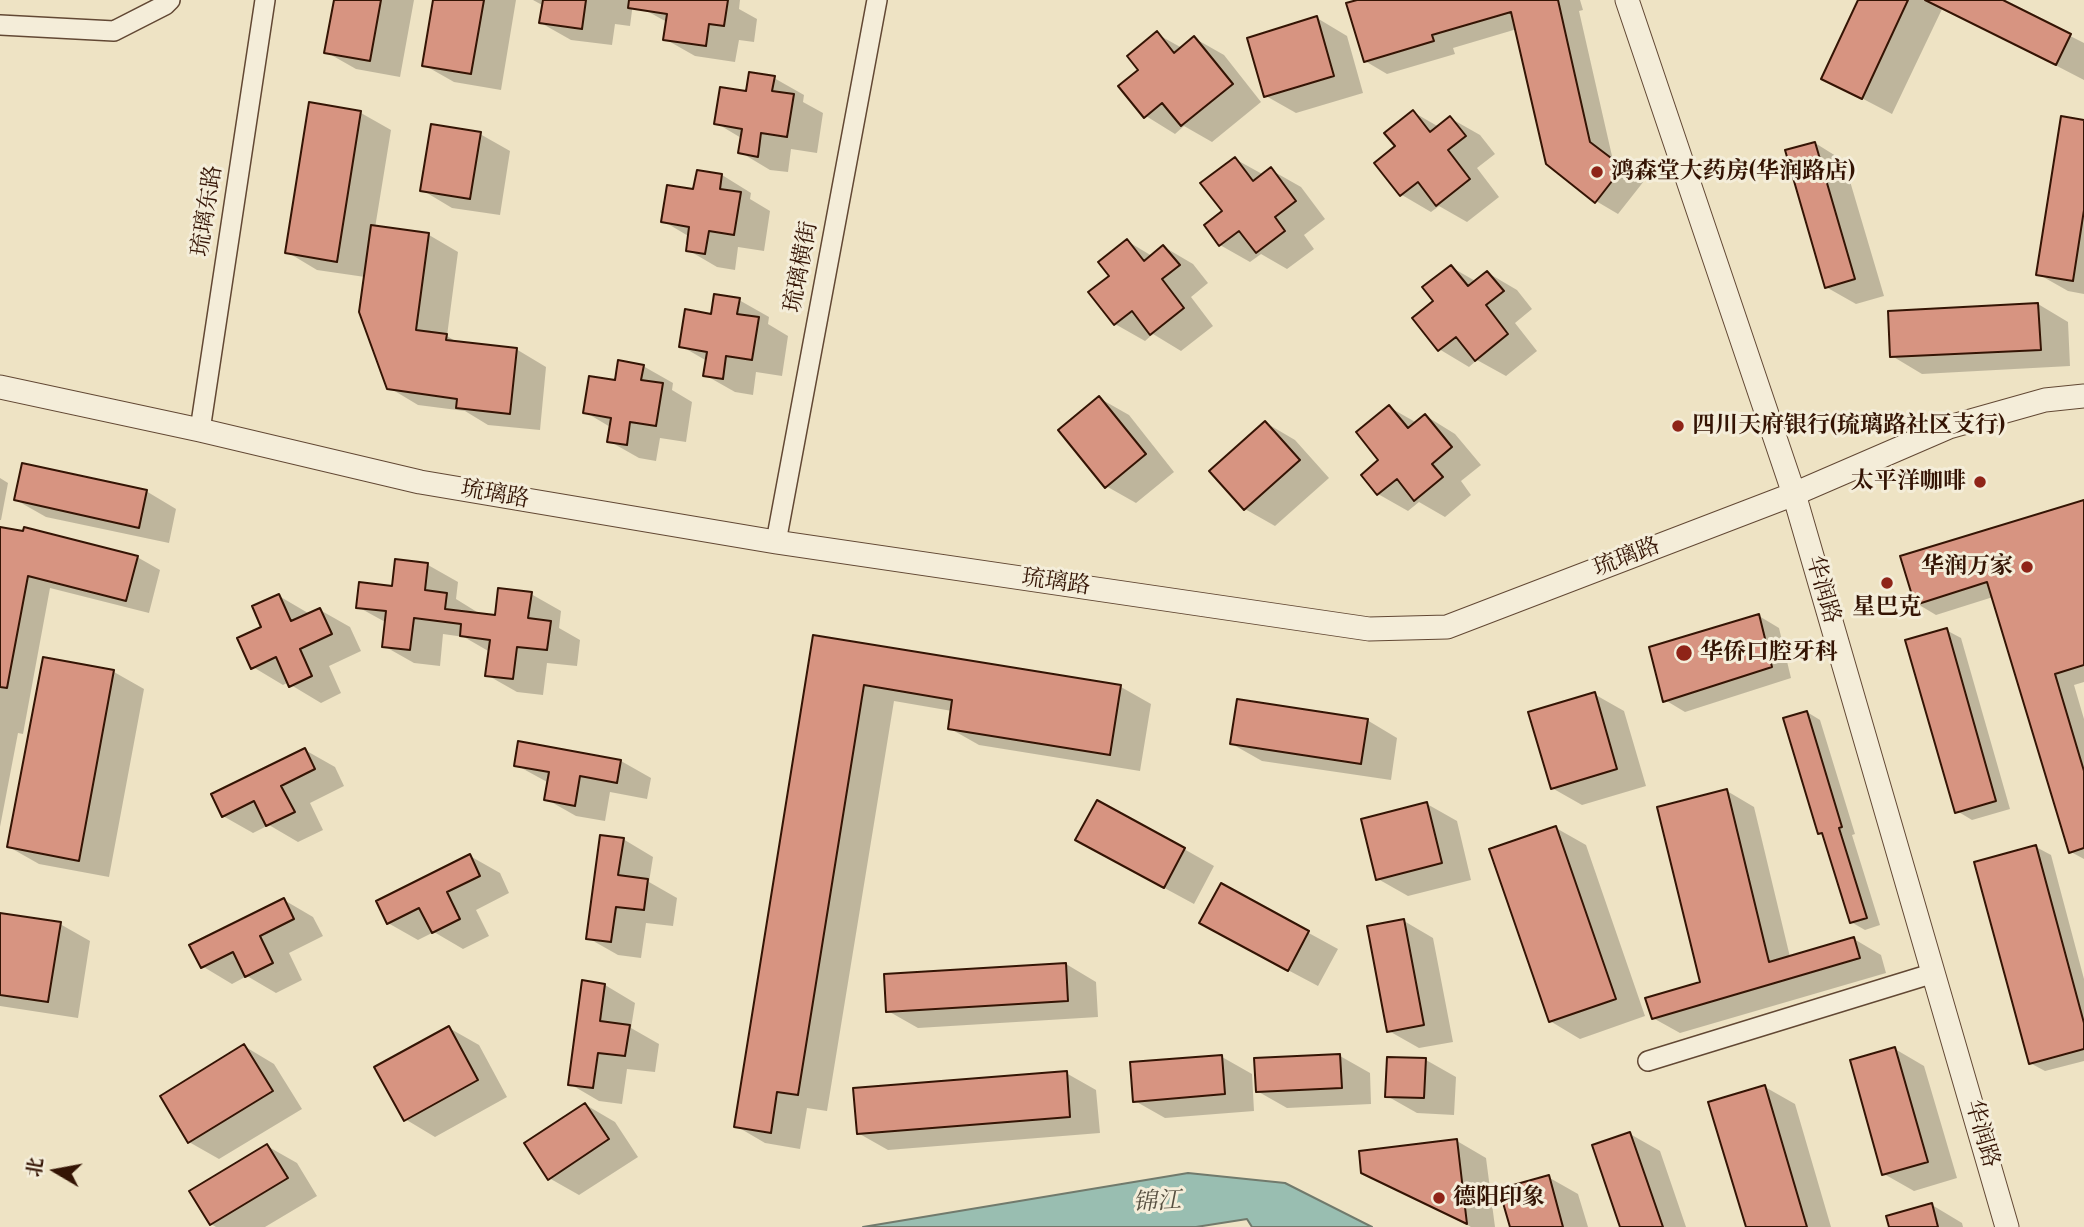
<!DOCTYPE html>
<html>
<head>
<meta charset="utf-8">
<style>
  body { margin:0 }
  #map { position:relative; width:2084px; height:1227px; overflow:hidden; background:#eee3c4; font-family:"Libre Bodoni","Noto Serif SC",serif }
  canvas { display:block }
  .north { position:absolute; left:21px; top:1136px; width:70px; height:70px; -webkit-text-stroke:5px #f4edd9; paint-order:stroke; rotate:280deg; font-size:19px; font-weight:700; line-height:28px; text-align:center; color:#341404 }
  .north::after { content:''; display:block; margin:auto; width:24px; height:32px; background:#341404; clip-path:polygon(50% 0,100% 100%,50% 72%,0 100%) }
</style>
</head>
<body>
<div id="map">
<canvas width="2084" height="1227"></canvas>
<div class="north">北</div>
</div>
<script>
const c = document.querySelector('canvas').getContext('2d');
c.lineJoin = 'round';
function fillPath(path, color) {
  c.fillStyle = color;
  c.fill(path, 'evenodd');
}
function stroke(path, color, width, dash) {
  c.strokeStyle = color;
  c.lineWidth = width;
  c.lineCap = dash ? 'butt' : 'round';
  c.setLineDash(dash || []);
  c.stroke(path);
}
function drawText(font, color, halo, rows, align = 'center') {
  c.font = font + ' "Libre Bodoni","Noto Serif SC",serif';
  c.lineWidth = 6;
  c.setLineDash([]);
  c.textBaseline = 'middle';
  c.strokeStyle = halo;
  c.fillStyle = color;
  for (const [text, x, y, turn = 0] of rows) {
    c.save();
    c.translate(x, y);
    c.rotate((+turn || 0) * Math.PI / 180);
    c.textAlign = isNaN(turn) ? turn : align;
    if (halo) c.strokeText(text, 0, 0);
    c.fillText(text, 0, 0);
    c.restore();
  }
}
const water = new Path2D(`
  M1188,1173L1285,1183L1372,1227H1252L1247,1219L1196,1227H863Z`);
fillPath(water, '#99beb1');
stroke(water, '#717a6c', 2);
fillPath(new Path2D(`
  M336,0H414L400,77L356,69L326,52Z
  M435,0H516L501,90L454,82L424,65Z
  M533,0H628L633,3L630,26L615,24L612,45L571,40L541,23L544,6Z
  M647,0H740L739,9L757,19L754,42L739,40L735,62L695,56L665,39L667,22L645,10Z
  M1363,0H1580L1583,10L1579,11L1612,156L1644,181L1618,214L1596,201L1547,163L1517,29L1453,48L1455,54L1387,74L1365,61Z
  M1860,0H1999L2084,43V80L1943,7L1892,114L1823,78Z
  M1317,18L1347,36L1363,93L1296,113L1266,96Z
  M1157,34L1182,48L1194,38L1224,55L1261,102L1212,142L1184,126L1175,134L1146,116Z
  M774,78L804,95L803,102L823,113L817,153L791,149L788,172L770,170L740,152L743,139L716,123Z
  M311,104L361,113L391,130L375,228L429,235L458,252L447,336L460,344L516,349L546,367L540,430L488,425L465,411L418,405L388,387L365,277L317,270L287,252Z
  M1413,112L1439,127L1450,118L1480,135L1495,154L1477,168L1499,197L1467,222L1439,206L1431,212L1402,195L1376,163L1397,147Z
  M2084,122V294L2068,291L2038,274Z
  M480,134L510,151L500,215L452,208L422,190Z
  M1815,143L1844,161L1884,296L1856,304L1826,287Z
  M1235,159L1264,175L1271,170L1301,187L1325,219L1304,235L1314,249L1287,269L1261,254L1250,262L1220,245L1224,212Z
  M722,175L751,193L750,199L770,211L764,251L738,247L735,270L717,267L688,250L690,237L663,221L695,191Z
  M1127,241L1152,256L1164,247L1193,264L1208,283L1191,297L1213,326L1181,351L1153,334L1145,341L1115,324L1111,276Z
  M1451,267L1477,282L1488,273L1517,290L1532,309L1515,323L1537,351L1506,376L1477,360L1469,367L1439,349Z
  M739,300L769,317L768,324L788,336L782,376L756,372L753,395L735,392L705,375L707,361L681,346L712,316Z
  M2038,304L2068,322L2070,366L1922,374L1892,356Z
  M643,366L673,383L672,390L692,402L686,442L660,438L656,461L639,458L609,441L612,428L585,412L617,382Z
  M1099,398L1129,415L1174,472L1136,503L1106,486Z
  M1389,407L1417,423L1426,416L1455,434L1481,465L1461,481L1471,495L1445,517L1419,502L1408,511L1378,494L1381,461Z
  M1266,423L1295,440L1329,478L1275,526L1245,509Z
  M0,478L8,483L1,520H0Z
  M146,491L176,509L169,543L46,517L16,500Z
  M2084,502V682L2074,685L2084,719V859L2071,852L1993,597L1936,615L1916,603Z
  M0,529L137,557L160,570L149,613L50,588L23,734L18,733L0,827Z
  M428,565L458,582L456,599L477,612L476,614L497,617L531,594L561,611L559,628L580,640L577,666L547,663L543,695L517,692L487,675L490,652L464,637L443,634L440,666L414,663L384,646L387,623L358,607L393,588Z
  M279,596L308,613L320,610L350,627L361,651L329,666L341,693L321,703L291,685L289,682L283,685L253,667Z
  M1759,616L1779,628L1791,678L1685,712L1665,700Z
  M1946,630L1961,638L2010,809L1972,820L1957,811Z
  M815,637L1121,687L1151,704L1140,771L979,745L949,728L952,711L894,701L827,1111L807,1108L800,1149L765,1143L736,1126Z
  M44,659L114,672L144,689L109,877L39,864L9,847Z
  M1594,694L1624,711L1646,786L1582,805L1552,788Z
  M1807,712L1820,720L1855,834L1852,835L1880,925L1865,930L1851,922L1825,836L1819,833Z
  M1367,720L1397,738L1391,780L1262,761L1232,744Z
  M519,743L621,761L651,778L647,799L610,792L605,821L576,816L546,799L549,783L516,765Z
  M305,750L335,767L344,786L310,803L323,830L298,842L269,825L253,833L223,816Z
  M1727,791L1754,807L1790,957L1854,939L1881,955L1886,973L1680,1033L1653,1018L1702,983Z
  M1427,804L1457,821L1471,880L1408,896L1378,879Z
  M1556,828L1586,845L1645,1016L1580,1039L1550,1021Z
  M623,839L653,857L649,882L677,898L673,926L646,923L641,958L618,955L588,938Z
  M2036,847L2051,855L2084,979V1061L2045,1071L2030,1063Z
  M1184,849L1214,866L1194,904L1107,857Z
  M470,856L500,873L509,893L476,910L489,936L463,949L434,932L418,940L388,923Z
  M1221,885L1338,949L1318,986L1231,940Z
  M284,900L313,917L323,936L289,953L302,980L276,993L247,976L232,984L202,966Z
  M0,914L60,924L90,941L78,1018L0,1006Z
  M1404,921L1433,938L1453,1042L1419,1048L1389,1031Z
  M1066,964L1096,982L1098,1017L918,1028L888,1011Z
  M605,985L635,1003L631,1028L659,1044L655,1072L627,1069L622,1104L599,1101L570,1084Z
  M449,1028L479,1045L507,1097L435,1137L405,1119Z
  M244,1046L274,1064L302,1109L219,1159L189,1142Z
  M1895,1049L1924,1066L1957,1178L1914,1191L1884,1174Z
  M1340,1056L1370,1073L1371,1104L1287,1108L1257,1091Z
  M1222,1057L1252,1074L1254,1111L1165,1118L1135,1101Z
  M1426,1060L1456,1077L1454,1115L1417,1113L1387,1096Z
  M1066,1073L1096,1090L1100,1133L888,1150L858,1133Z
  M1765,1087L1795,1104L1831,1227H1748Z
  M586,1105L615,1122L638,1157L579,1195L549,1178Z
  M1630,1134L1660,1151L1686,1227H1622Z
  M1457,1141L1486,1158L1495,1227H1471L1363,1172Z
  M267,1146L297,1163L317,1196L265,1227H216L211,1224L192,1191Z
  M1548,1177L1578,1194L1588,1227H1511Z
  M1932,1205L1962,1223L1963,1227H1891Z`), '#0003');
const building = new Path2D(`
  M334,0H381L370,61L324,53Z
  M433,0H484L471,74L422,66Z
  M543,0H586L582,29L539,23Z
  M629,0H728L724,26L709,24L706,46L663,40L667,14L628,8Z
  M1357,0H1558L1590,142L1623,167L1595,203L1546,164L1511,12L1432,35L1434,41L1364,62L1346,3Z
  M1858,0H1908L1862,99L1821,79Z
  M1925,0H2003L2071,34L2056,65Z
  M1317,16L1334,76L1264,97L1247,38Z
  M1157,31L1174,53L1194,36L1233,84L1181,126L1162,103L1144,118L1118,86L1138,70L1127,56Z
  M749,72L775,76L772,91L794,94L787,137L761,133L758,157L738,153L742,129L714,124L720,87L746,91Z
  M309,102L361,111L337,262L285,253Z
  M1413,110L1430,132L1450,116L1466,136L1448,150L1470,179L1436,206L1418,182L1400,196L1374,163L1395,146L1384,133Z
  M2061,116L2084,120V210L2073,281L2036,275Z
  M431,124L481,132L470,199L420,191Z
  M1815,142L1855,279L1825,288L1785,150Z
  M1235,157L1253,181L1271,167L1296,201L1275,217L1285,231L1256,253L1239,231L1219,246L1204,225L1222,211L1200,183Z
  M697,170L722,174L720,189L741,192L734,235L709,231L705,254L686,251L689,227L661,222L667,185L693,189Z
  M371,225L429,233L416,330L447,334L446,340L517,348L510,414L456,408L457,399L387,389L359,312Z
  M1127,239L1144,261L1163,245L1180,265L1162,279L1184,308L1150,335L1132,311L1114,325L1088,292L1109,276L1098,262Z
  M1451,265L1468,286L1487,271L1504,291L1486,305L1508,334L1475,361L1456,337L1438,351L1412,318L1433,301L1422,287Z
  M714,294L740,298L737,314L759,317L752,360L726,356L723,379L703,376L707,352L679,347L685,309L711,314Z
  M2038,303L2041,350L1890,357L1888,311Z
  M618,360L644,365L641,380L663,383L656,426L630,422L627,445L607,442L611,418L583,413L589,376L615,380Z
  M1099,396L1146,454L1105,488L1058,430Z
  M1389,405L1408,428L1425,414L1452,447L1432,464L1443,477L1414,501L1397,479L1377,495L1361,475L1378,460L1356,432Z
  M1265,421L1300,460L1244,510L1209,471Z
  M22,463L147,490L139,528L14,500Z
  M2084,500V665L2055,674L2084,771V848L2069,853L1987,582L1915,605L1900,556Z
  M0,527L23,531L24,527L138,556L126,601L28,576L7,688L0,687Z
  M395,559L428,563L425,590L447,593L445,609L495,615L498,588L532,592L528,618L551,621L547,650L517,647L513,679L485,676L490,640L460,636L461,624L414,618L410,650L382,647L386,611L356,608L359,582L392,586Z
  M279,594L291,621L320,608L332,634L300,649L312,676L289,687L276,657L251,669L237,638L261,627L252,606Z
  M1759,614L1772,667L1663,702L1649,647Z
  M1947,628L1996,801L1955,813L1905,640Z
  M813,635L1121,685L1110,755L948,729L952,700L864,685L798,1095L777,1092L771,1133L734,1127Z
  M43,657L114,670L79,861L7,847Z
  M1595,692L1617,769L1551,789L1528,712Z
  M1237,699L1368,719L1361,764L1230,744Z
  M1807,711L1842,827L1839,828L1867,918L1850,923L1822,833L1818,834L1783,718Z
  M518,741L621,760L617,783L580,776L575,806L544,800L549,772L514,766Z
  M305,748L315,769L281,786L295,812L266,826L254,801L222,817L211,794Z
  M1727,789L1769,962L1854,937L1860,958L1652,1019L1645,998L1700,982L1657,807Z
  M1097,800L1185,848L1164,888L1075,840Z
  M1427,802L1442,863L1376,880L1361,819Z
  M1556,826L1616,999L1549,1022L1489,849Z
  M600,835L624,838L618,875L648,879L644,910L616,907L611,942L586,939Z
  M2036,845L2084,1023V1049L2029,1064L1974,862Z
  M470,854L480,876L447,892L460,919L432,933L419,908L387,924L376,901Z
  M1221,883L1309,931L1288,971L1199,923Z
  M284,898L294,919L260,936L273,963L245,977L233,952L201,968L189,945Z
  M0,913L61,922L48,1002L0,995Z
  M1404,919L1424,1025L1387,1032L1367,926Z
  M1066,963L1068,1001L886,1012L884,974Z
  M582,980L605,984L600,1021L630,1025L625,1056L598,1053L593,1088L568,1085Z
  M449,1026L478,1080L404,1121L374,1067Z
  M244,1044L273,1091L188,1143L160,1096Z
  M1895,1047L1928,1162L1882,1175L1850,1060Z
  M1340,1054L1342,1088L1256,1092L1254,1058Z
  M1222,1055L1225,1094L1133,1102L1130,1062Z
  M1387,1057L1426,1058L1424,1098L1385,1097Z
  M1067,1071L1070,1117L857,1134L853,1088Z
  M1765,1085L1807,1227H1746L1708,1102Z
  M585,1103L609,1139L548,1180L524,1143Z
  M1630,1132L1663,1227H1620L1592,1145Z
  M1457,1139L1467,1224L1361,1173L1359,1151Z
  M267,1144L288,1178L210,1225L189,1191Z
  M1549,1175L1563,1227H1510L1499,1189Z
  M1932,1203L1938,1227H1889L1886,1216Z`);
fillPath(building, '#d79481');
stroke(building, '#341404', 2);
const minor = new Path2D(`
  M0,25L114,31L165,5L170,0
  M200,430L265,0
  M776,542L877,0
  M1648,1061L1934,973`);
const tertiary = new Path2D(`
  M1627,0L1794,494L2007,1227
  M0,387L200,430L420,482L776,542L1369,629L1447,627L1794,494L1949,427L2045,400L2084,396`);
stroke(minor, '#624834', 22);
stroke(tertiary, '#624834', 25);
stroke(minor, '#f4edd9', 19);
stroke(tertiary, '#f4edd9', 23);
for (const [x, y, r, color] of [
  [1597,172,7,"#8f2418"],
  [1678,426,7,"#8f2418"],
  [1980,482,7,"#8f2418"],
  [2027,567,7,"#8f2418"],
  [1887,583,7,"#8f2418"],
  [1684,653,9,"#8f2418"],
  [1439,1198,7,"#8f2418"]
]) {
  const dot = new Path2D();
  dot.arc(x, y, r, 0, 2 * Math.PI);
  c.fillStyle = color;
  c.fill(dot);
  stroke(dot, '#f4edd9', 2.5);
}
drawText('bold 23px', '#341404', '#f4edd9', [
  ["鸿森堂大药房(华润路店)",1611,172],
  ["四川天府银行(琉璃路社区支行)",1692,426],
  ["太平洋咖啡",1966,482,"right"],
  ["华润万家",2013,567,"right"],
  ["星巴克",1887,608,"center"],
  ["华侨口腔牙科",1700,653],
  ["德阳印象",1453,1198]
], 'left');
drawText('23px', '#341404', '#f4edd9', [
  ["琉璃东路",208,211,-81],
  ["琉璃横街",802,267,-79],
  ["琉璃路",495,495,10],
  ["琉璃路",1627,558,-21],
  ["琉璃路",1056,583,8],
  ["华润路",1822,590,74],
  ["华润路",1981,1134,74]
]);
drawText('italic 24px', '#575041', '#f4edd9', [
  ["锦江",1157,1203,-3]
]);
</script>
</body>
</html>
